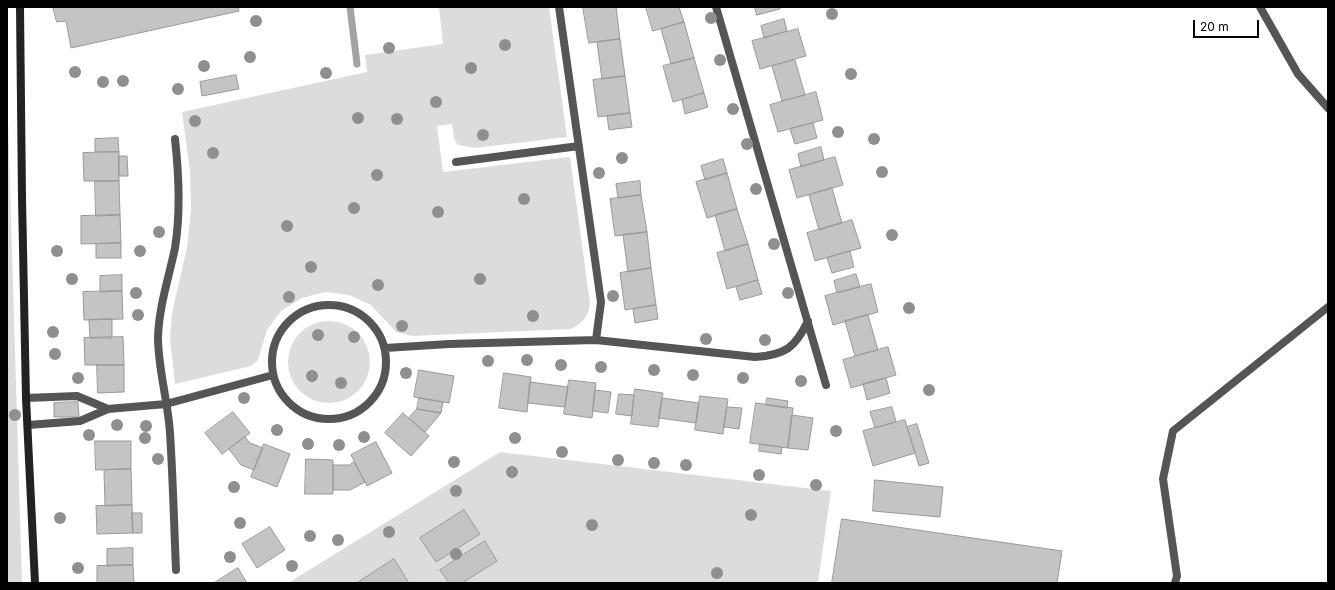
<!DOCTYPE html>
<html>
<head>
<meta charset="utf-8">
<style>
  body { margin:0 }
  #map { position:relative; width:1335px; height:590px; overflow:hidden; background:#fff; font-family:Inter,sans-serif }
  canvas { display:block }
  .frame { position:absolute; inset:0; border:8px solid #000; pointer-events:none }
  .scale { position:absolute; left:1193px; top:20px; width:66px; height:18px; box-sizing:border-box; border:2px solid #000; border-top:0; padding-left:5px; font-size:12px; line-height:14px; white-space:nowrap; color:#000; -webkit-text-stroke:3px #fff; paint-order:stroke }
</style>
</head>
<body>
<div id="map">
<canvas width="1335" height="590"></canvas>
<div class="frame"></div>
<div class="scale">20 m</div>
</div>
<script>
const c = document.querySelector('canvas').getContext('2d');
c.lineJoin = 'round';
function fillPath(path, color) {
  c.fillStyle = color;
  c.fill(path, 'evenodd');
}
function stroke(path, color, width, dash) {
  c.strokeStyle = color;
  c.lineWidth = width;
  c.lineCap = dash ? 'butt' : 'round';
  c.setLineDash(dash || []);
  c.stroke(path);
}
fillPath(new Path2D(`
  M439,7H549L567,137L475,148L458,145L454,139L452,124L437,126L443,172L570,157L590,303C588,317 583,324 570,329L412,336L396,332L371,305L349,295L325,292L302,298L281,311L267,330L258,360L251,366L175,384L170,338L172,313L187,248L191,209L190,171L182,112L367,72L365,55L443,44Z
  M7,116L8,119L22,583H8Z
  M288 362a41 41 0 1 1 82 0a41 41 0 1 1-82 0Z
  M500,452L831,491L818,583H288Z`), '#dcdcdc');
stroke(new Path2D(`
  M350,7L357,64`), '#a3a3a3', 7);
const building = new Path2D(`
  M53,7H238L239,11L71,48L66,21L57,22Z
  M583,7H616L620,39L589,43Z
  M646,7H679L684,22L653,31Z
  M755,7H780V9L757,15Z
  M784,19L787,31L764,38L761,26Z
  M684,22L694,58L671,64L661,29Z
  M798,29L806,56L760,69L752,41Z
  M620,39L625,76L602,79L597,42Z
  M694,58L704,93L673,102L663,66Z
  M795,60L805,95L782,101L772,66Z
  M236,75L239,89L202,96L200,82Z
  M625,76L630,113L598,117L593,80Z
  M816,92L823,120L778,132L770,105Z
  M704,93L708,107L685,114L682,100Z
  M630,113L632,127L609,130L607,116Z
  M813,123L817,138L795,144L790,129Z
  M118,138L119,152H95V139Z
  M821,147L824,160L801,167L798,154Z
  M119,152V181H84L83,153Z
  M119,156H127L128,176H119Z
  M835,157L843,185L797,198L789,170Z
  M723,159L727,173L705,180L701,166Z
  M727,173L737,209L707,218L696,182Z
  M95,181H119L120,215L96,216Z
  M640,181L641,195L618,198L616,184Z
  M832,188L842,223L819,230L809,195Z
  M641,195L647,232L615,236L610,199Z
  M737,209L748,244L725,251L715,215Z
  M120,215L121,243L81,244V216Z
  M852,220L861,248L815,261L807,233Z
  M647,232L651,268L628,272L623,235Z
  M121,243V258H96V244Z
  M748,244L758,280L727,289L717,253Z
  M850,251L854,267L832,273L827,258Z
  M651,268L656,305L625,310L620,273Z
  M856,274L860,287L837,293L834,281Z
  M122,275V291L100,292V276Z
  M758,280L762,294L740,300L736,287Z
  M871,284L878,312L833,325L825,296Z
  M122,291L123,319L84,320L83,292Z
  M656,305L658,319L635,323L633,309Z
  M868,315L878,350L855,356L845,321Z
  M112,319V338H90L89,320Z
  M123,337L124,365H85L84,338Z
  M888,347L896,375L851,388L843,360Z
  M97,365H124V392L98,393Z
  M419,370L454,376L449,403L414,397Z
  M504,373L531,377L527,412L499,408Z
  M886,378L890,393L867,400L863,384Z
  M569,380L596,383L592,418L564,414Z
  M530,382L568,387L565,407L528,403Z
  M635,389L663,393L658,427L631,424Z
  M595,390L611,392L608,413L593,411Z
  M619,394L634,395L632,416L616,414Z
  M700,396L728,399L723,434L695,430Z
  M419,398L443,402L441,413L417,409Z
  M662,398L699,403L696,423L659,418Z
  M767,398L788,401L787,408L766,405Z
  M78,402L79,417H54V403Z
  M756,403L793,408L788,448L750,443Z
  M727,407L742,408L739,429L724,427Z
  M892,407L896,422L875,428L870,412Z
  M417,409L441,413L425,432L409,418Z
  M233,412L250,433L222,454L205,433Z
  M403,413L429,436L411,456L385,433Z
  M792,415L813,418L808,450L788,448Z
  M905,420L915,453L873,466L863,431Z
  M917,424L929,463L919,466L907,427Z
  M245,437L250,443L263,448L254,470L241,465L229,449Z
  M95,441H131V469L96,470Z
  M376,442L392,473L367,486L351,455Z
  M264,444L290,454L277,487L251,477Z
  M760,444L782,447L781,454L759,451Z
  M306,459L333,460V494H305Z
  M354,462L365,482L350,490H333V465H349Z
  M131,469L132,505L105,506L104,470Z
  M875,480L943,487L940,517L873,511Z
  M132,505L133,533L97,534L96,506Z
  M464,510L480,534L436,562L420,538Z
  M132,513H142V533H133Z
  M842,519L1062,551L1057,583H832Z
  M270,527L285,550L257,568L242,544Z
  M485,541L497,561L462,583H449L440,570Z
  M133,548V565L107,566V549Z
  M394,559L409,583H357Z
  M133,565L134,583H97V566Z
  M238,568L247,583H214Z`);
fillPath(building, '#c4c4c4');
stroke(building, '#999', 1);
stroke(new Path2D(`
  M559,7L601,302L596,340
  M716,7L826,385
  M175,139C179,175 181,211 175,248C169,277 159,306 158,337C158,369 168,401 170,433C173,479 174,524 176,570
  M456,162L579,146
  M272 362a57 57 0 1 1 114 0a57 57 0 1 1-114 0Z
  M385,348L449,344L596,340L755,357C785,355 795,348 808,321
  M26,398L77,396L108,409
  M28,425L80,421L108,409L166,404L273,375`), '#555', 8);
stroke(new Path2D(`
  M1260,7L1298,74L1328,108
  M1175,583L1177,576L1163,479L1173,431L1328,307`), '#555', 8);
stroke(new Path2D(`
  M20,7L22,198L26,398L35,583`), '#222', 8);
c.fillStyle = '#8f8f8f';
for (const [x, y] of [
  [832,14],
  [711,18],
  [256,21],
  [505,45],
  [389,48],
  [250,57],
  [720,60],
  [204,66],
  [471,68],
  [75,72],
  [326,73],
  [851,74],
  [123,81],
  [103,82],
  [178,89],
  [436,102],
  [733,109],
  [358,118],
  [397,119],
  [195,121],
  [838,132],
  [483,135],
  [874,139],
  [747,144],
  [213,153],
  [622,158],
  [882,172],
  [599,173],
  [377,175],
  [756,189],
  [524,199],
  [354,208],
  [438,212],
  [287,226],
  [159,232],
  [892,235],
  [774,244],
  [57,251],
  [140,251],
  [311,267],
  [72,279],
  [480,279],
  [378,285],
  [136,293],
  [788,293],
  [613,296],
  [289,297],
  [909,308],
  [138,315],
  [533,316],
  [402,326],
  [53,332],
  [318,335],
  [354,337],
  [706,339],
  [765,340],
  [55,354],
  [527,360],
  [488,361],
  [561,365],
  [601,367],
  [654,370],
  [406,373],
  [693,375],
  [312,376],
  [78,378],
  [743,378],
  [801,381],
  [341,383],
  [929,390],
  [244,398],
  [15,415],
  [117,425],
  [146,426],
  [277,430],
  [836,431],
  [89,435],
  [364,437],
  [145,438],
  [515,438],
  [308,444],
  [339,445],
  [562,452],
  [158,459],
  [618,460],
  [454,462],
  [654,463],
  [686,465],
  [512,472],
  [759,475],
  [816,485],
  [234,487],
  [456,491],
  [751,515],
  [60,518],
  [240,523],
  [592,525],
  [389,532],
  [310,536],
  [338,540],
  [456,554],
  [230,557],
  [292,566],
  [78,568],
  [717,573]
]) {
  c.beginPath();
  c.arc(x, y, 6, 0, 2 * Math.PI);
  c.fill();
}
</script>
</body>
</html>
